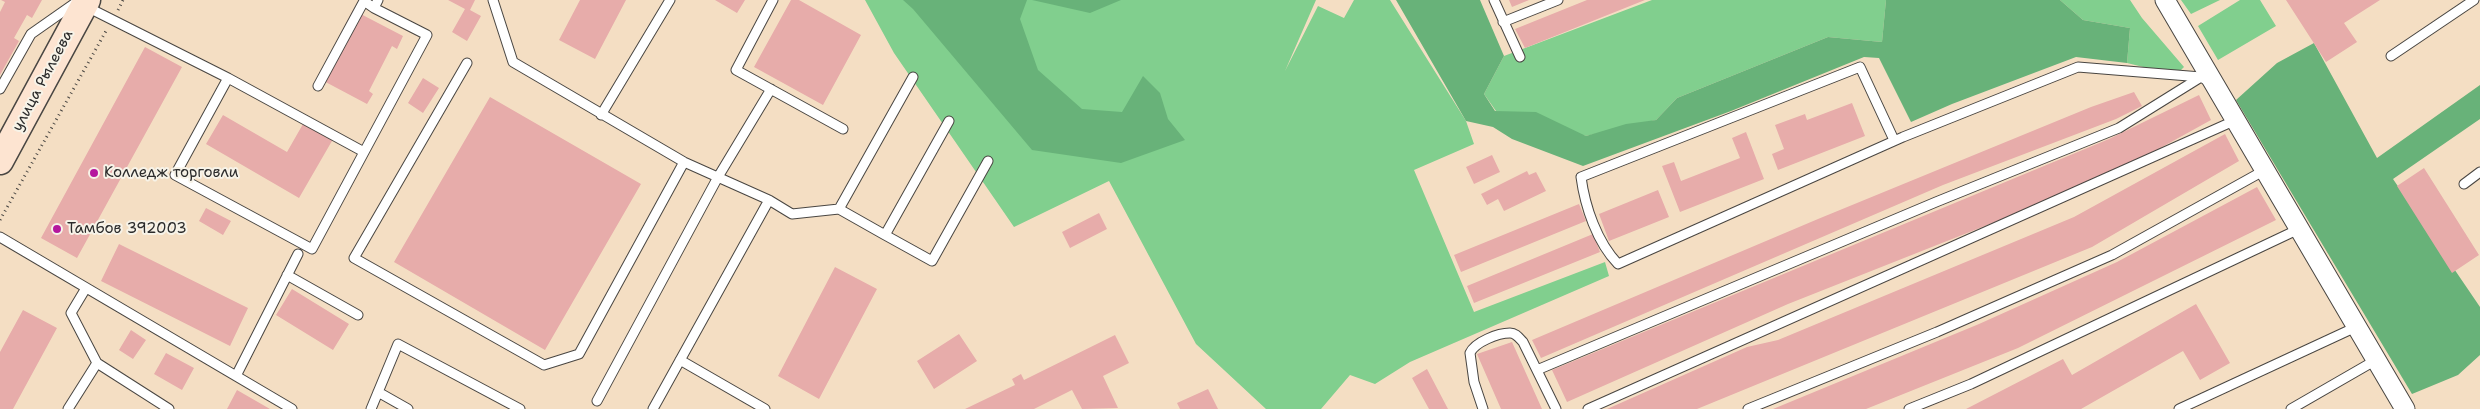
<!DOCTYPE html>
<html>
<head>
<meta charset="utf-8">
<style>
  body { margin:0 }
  canvas { display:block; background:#f4dec3 }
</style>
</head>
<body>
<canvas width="2480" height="409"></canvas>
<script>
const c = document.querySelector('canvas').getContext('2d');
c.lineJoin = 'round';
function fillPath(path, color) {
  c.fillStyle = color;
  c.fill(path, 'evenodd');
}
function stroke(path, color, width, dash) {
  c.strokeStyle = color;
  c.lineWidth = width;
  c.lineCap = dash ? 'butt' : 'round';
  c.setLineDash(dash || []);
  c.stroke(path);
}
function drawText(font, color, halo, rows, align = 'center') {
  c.font = font + ' "Shantell Sans",sans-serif';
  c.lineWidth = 4;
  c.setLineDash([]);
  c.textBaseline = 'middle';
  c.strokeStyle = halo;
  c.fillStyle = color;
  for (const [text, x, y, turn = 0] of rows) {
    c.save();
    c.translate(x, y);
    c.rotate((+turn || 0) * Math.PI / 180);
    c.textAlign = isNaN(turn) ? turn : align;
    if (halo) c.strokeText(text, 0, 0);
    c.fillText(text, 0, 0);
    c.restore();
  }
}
fillPath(new Path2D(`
  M865,0H1316L1285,71L1318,6L1344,18L1354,0H1390L1466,121L1474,144L1414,170L1474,312L1605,262L1609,276L1410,362L1375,384L1350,375L1321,409H1266L1196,344L1109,181L1014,227L894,53Z
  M1652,0H1886L1882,42L1828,37L1677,98L1656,120L1586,136L1496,111L1484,94L1504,56Z
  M2060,0H2130L2142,18L2184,67L2176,75L2127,63L2130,28L2083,20Z
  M2181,0H2220L2191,14Z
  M2240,0H2260L2276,26L2218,60L2198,26Z`), '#81cf8e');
fillPath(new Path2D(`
  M903,0H1027L1020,19L1038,70L1082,109L1122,112L1143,76L1160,93L1168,119L1185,140L1121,163L1032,150L913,9Z
  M1032,0H1121L1090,13Z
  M1396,0H1480L1504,56L1484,94L1495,111L1536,112L1586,136L1626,124L1656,120L1677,98L1828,37L1882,42L1886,0H2060L2083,20L2130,28L2127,63L2076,57L1952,104L1911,122L1879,58L1864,57L1731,111L1583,166L1512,139L1493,127L1466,121Z
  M2314,43L2377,158L2480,85V119L2393,179L2480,307V355L2458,375L2412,394L2236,100L2277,63Z`), '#68b279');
fillPath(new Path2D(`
  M1,0H42L32,18L27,15L14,38L19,41L0,75V12L5,2Z
  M448,0H475L470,10L481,16L467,41L452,32L465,9Z
  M580,0H626L595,59L559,40Z
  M715,0H745L737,13Z
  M791,0H799L861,35L823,105L754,67Z
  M1509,0H1529L1512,7Z
  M1587,0H1645L1525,48L1515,29Z
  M2286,0H2380L2344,23L2357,42L2326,62Z
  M353,10L403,36L397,49L392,46L369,91L373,94L367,104L318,78Z
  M145,47L182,67L77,258L41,238Z
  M423,78L439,88L423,113L408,103Z
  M2134,92L2142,106L2116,119L1943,185L1541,358L1532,340L1818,219L2091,107Z
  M2199,95L2211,120L2106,178L1788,304L1567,402L1552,370L2109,139Z
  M490,97L641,184L545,350L394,262Z
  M1852,103L1865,136L1778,170L1772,154L1784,149L1775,125L1805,114L1807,120Z
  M223,115L287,152L307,117L336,134L299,198L206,144Z
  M1746,132L1764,179L1680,212L1662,166L1674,162L1681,181L1740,158L1732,138Z
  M2225,134L2239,161L2092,247L1697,409H1607L1747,347L1778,340L2074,217Z
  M1492,155L1500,172L1474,184L1466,167Z
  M2424,168L2479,255L2452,273L2397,186Z
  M1527,171L1529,175L1536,172L1546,191L1504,211L1498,199L1487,205L1481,194Z
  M2257,187L2276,220L2018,348L1866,409H1773L1979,324L2117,262Z
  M1658,190L1669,217L1609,241L1599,214Z
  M1579,204L1586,221L1461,272L1454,255Z
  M206,208L231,221L223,235L199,221Z
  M1099,213L1107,229L1070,248L1062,232Z
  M1593,234L1600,252L1474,303L1467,286Z
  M119,244L248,308L230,346L101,281Z
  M835,267L877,289L819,399L778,376Z
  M292,289L349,324L333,350L276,315Z
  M2196,304L2230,363L2200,380L2183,351L2081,409H1966L2063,359L2072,375Z
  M23,310L57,328L13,409H0V352Z
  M131,330L146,340L133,359L119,350Z
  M959,334L977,361L934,389L917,361Z
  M1115,335L1129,363L1103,376L1118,408L1082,409L1072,390L1034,409H965L1015,385L1012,379L1021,374L1024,380Z
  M1512,342L1542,409H1501L1477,354Z
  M166,353L194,368L182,390L154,374Z
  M1427,369L1448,409H1429L1412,378Z
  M1208,389L1218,409H1180L1177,403Z
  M237,390L270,409H227Z`), '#e7acaa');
const lane = new Path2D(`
  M493,0L513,62L684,162L769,200L792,214L839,209L885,235L949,121
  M773,0L736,70L843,129
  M1494,0L1520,57
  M85,6L228,78
  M1503,22L1558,0
  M2391,56L2474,0
  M467,63L354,258L544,365L579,354L684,162
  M318,86L364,1L374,8
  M0,89L31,34L78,1
  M601,115L670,0
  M1894,140L1860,67L1581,177C1585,207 1597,242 1618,264L1903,137L2078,67L2201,77L2208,81
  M364,152L228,78L175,175L312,249L427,35L374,8L378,0
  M2464,184L2480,172
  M839,209L913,77
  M885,235L932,261L988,161
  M0,237L292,409
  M287,275L358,315
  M86,288L71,313L97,363L169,409
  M680,360L765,409
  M1537,370L1936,202L2119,128L2201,77
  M236,376L298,254
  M378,392L408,409
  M597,401L718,177L771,89
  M68,409L97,363
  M371,409L398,344L520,409
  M653,409L769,200
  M1483,409L1474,382L1470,353C1475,342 1498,333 1510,333C1516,333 1519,338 1523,342L1556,409
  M1588,409L2236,120
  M1748,409L1937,332L2112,255L2265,170
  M1909,409L1971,384L2299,229
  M2179,409L2356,327
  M2291,409L2376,360`);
const street = new Path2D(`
  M2165,0L2405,409`);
const secondary = new Path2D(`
  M0,161L87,0`);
stroke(lane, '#494642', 11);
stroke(street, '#494642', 21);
stroke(secondary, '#494642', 29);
stroke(new Path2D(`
  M118,10L123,0
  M0,220L106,31`), '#494642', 3, [1, 4]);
stroke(lane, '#fff', 9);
stroke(street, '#fff', 19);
stroke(secondary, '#fde4d1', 26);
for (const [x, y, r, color] of [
  [94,173,5,"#b5179e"],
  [57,229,5,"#b5179e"]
]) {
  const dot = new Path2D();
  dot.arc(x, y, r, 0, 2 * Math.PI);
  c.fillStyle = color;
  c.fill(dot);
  stroke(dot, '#f7f3e8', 2);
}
drawText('15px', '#2b2b2b', '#f7f3e8', [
  ["улица Рылеева",43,81,-62]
]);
drawText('15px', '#2b2b2b', '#f7f3e8', [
  ["Колледж торговли",104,173],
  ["Тамбов 392003",67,229]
], 'left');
</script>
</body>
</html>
